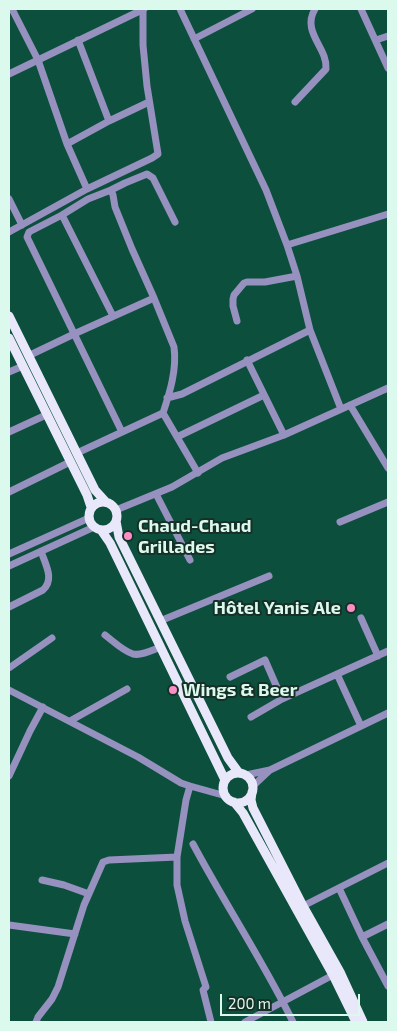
<!DOCTYPE html>
<html>
<head>
<meta charset="utf-8">
<style>
  body { margin:0 }
  #map { position:relative; width:397px; height:1031px; overflow:hidden; background:#0c4f3d; font-family:"Exo 2",sans-serif }
  canvas { display:block }
  .frame { position:absolute; inset:0; border:10px solid #dbf9ed; pointer-events:none }
  .scale { position:absolute; left:220px; top:994px; width:140px; height:22px; box-sizing:border-box; border:2px solid #dbf9ed; border-top:0; padding-left:6px; font-size:15px; line-height:18px; white-space:nowrap; color:#dbf9ed; -webkit-text-stroke:4px #162f27; paint-order:stroke }
</style>
</head>
<body>
<div id="map">
<canvas width="397" height="1031"></canvas>
<div class="frame"></div>
<div class="scale">200 m</div>
</div>
<script>
const c = document.querySelector('canvas').getContext('2d');
c.lineJoin = 'round';
function stroke(path, color, width, dash) {
  c.strokeStyle = color;
  c.lineWidth = width;
  c.lineCap = dash ? 'butt' : 'round';
  c.setLineDash(dash || []);
  c.stroke(path);
}
function drawText(font, color, halo, rows, align = 'center') {
  c.font = font + ' "Exo 2",sans-serif';
  c.lineWidth = 4;
  c.setLineDash([]);
  c.textBaseline = 'middle';
  c.strokeStyle = halo;
  c.fillStyle = color;
  for (const [text, x, y, turn = 0] of rows) {
    c.save();
    c.translate(x, y);
    c.rotate((+turn || 0) * Math.PI / 180);
    c.textAlign = isNaN(turn) ? turn : align;
    if (halo) c.strokeText(text, 0, 0);
    c.fillText(text, 0, 0);
    c.restore();
  }
}
stroke(new Path2D(`
  M12,9L38,60L67,144L87,189
  M180,9L266,190L287,245L297,276L310,330L341,409
  M361,9L388,68
  M194,39L252,9
  M78,40L109,121
  M376,40L388,36
  M9,74L144,9
  M295,102L326,69C328,48 301,32 315,9
  M67,144L109,121L149,102
  M9,199L22,225
  M62,215L88,199L111,190
  M9,232L87,189L152,158L158,154L147,86L143,45V9
  M287,245L388,214
  M113,316L62,215L29,232L27,237L122,432
  M237,321L233,306V299L234,295L244,283L247,282H265L297,276
  M28,356L74,334L154,298
  M247,360L284,435
  M9,372L23,366
  M167,398L182,394L310,330
  M350,405L388,468
  M163,413L198,473
  M9,432L46,415
  M177,437L264,395
  M77,453L163,413C170,392 177,369 174,347L154,298L132,249L115,207L113,195L111,190L125,183L147,174L153,178L175,222
  M9,492L70,462
  M156,494L190,560
  M116,510L172,487L222,458L284,435L388,388
  M340,522L388,502
  M9,554L89,518
  M9,566L94,527
  M9,607L43,590C55,579 45,564 41,551
  M361,618L378,656
  M160,621L269,576
  M105,635C113,641 123,651 133,654C141,656 153,650 161,647
  M9,668L52,638
  M337,674L361,726
  M230,677L265,660L282,699L388,651
  M9,690L138,757L181,783L190,786L226,796
  M251,717L282,699
  M70,721L127,689
  M246,775L270,770L388,713
  M9,776L30,731L43,707
  M190,786L186,800L177,857V885L185,921L206,987L203,990L211,1022
  M253,786L270,770
  M193,844C225,904 263,961 293,1022
  M42,880L64,885L89,894
  M339,888L362,937L388,986
  M303,906L388,863
  M9,925L75,934
  M362,937L388,924
  M36,1022L38,1017L52,999L58,987L84,905L103,862L109,860L177,857
  M245,1022L333,975`), '#9691be', 7);
stroke(new Path2D(`
  M9,316L95,490L105,501
  M9,338L87,495L91,507
  M89 516a14 14 0 1 1 28 0a14 14 0 1 1-28 0Z
  M116,521L119,537L228,758L239,773
  M101,530L110,543L225,780
  M223 788a15 15 0 1 1 30 0a15 15 0 1 1-30 0Z
  M252,792L251,800L253,808L303,906L340,972L363,1022
  M234,802L243,813L333,975L356,1022`), '#e9e7fa', 9);
for (const [x, y, r, color] of [
  [128,536,5,"#fb8fc5"],
  [351,608,5,"#fb8fc5"],
  [173,690,5,"#fb8fc5"]
]) {
  const dot = new Path2D();
  dot.arc(x, y, r, 0, 2 * Math.PI);
  c.fillStyle = color;
  c.fill(dot);
  stroke(dot, '#162f27', 2);
}
drawText('bold 18px', '#dbf9ed', '#162f27', [
  ["Chaud-Chaud",138,526],
  ["Grillades",138,547],
  ["Hôtel Yanis Ale",341,608,"right"],
  ["Wings & Beer",183,690]
], 'left');
</script>
</body>
</html>
